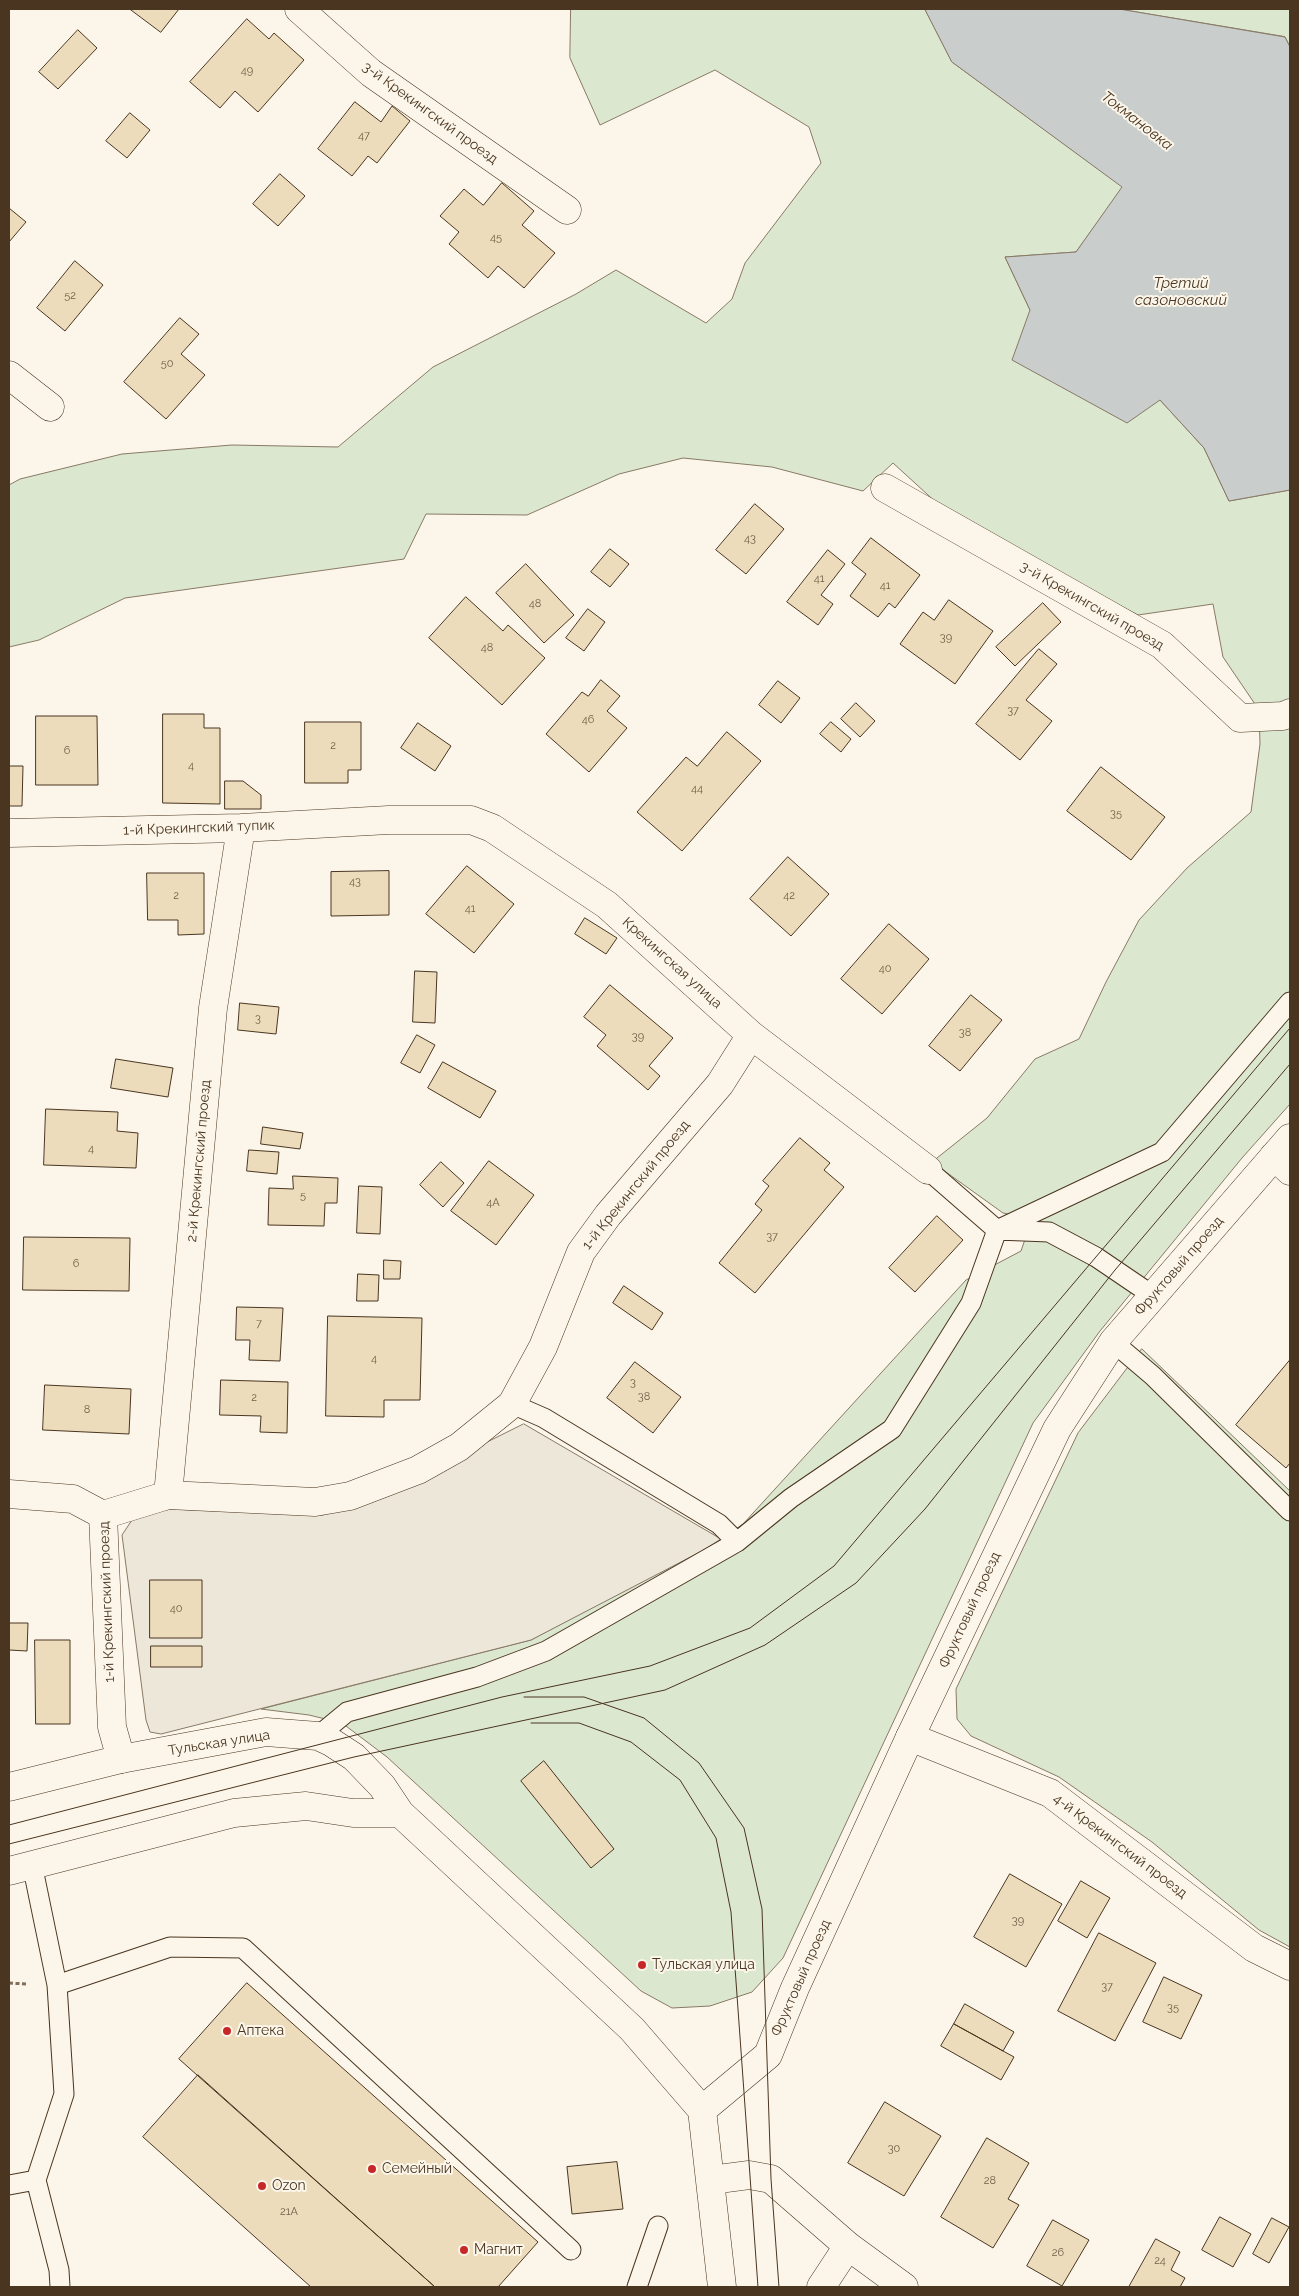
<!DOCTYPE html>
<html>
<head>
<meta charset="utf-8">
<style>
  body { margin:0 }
  #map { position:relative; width:1299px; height:2296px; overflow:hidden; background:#fbf6e9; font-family:Raleway,sans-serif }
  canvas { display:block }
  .frame { position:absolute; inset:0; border:10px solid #4a3520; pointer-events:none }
</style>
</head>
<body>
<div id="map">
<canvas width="1299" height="2296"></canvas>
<div class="frame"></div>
</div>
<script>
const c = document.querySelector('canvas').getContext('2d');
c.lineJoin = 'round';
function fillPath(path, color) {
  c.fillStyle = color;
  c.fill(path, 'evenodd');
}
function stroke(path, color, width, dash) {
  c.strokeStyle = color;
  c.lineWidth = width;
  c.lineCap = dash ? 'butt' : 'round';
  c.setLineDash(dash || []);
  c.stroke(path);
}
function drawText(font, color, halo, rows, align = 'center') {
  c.font = font + ' Raleway,sans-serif';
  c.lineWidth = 4;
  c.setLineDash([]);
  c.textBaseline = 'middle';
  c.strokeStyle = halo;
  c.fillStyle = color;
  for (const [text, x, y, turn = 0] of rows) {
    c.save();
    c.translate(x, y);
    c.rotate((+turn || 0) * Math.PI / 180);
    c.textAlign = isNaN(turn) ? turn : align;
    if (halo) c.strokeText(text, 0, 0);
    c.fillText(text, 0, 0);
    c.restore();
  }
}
const green = new Path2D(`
  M571,9H925L952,62L1123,187L1076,252L1005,257L1030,310L1160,400L1204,448L1229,501L1290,490V1104L1242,1158L1100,1331L1033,1423L783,1958L752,1992L710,2006L672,2008L641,1991L387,1757L342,1723L309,1715L261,1709L531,1640L721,1539L743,1524L966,1280L1021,1251L1032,1219L1003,1213L932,1162L987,1118L1035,1059L1079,1039L1106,982L1139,920L1187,868L1251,812L1260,744L1259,710L1223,657L1213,604L1138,615L951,516L893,463L863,491L772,467L683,458L619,474L527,515L426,514L404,559L125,598L39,640L9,647V485L20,479L122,454L232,445L338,447L433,367L576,294L616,270L706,323L732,299L745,263L821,163L809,127L715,70L600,125L570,58Z
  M1119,9H1290V47L1285,37Z
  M1142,1349L1290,1491V1947L1259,1930L1152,1842L1059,1777L971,1736L957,1719L956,1689L1078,1433Z`);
fillPath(green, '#dce7d0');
stroke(green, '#887966', 1);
const parking = new Path2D(`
  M524,1424L721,1539L702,1551L531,1640L161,1734L150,1732L146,1720L122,1535L134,1517L171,1509L323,1515L463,1454Z`);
fillPath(parking, '#ede7d9');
stroke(parking, '#887966', 1);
const water = new Path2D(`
  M925,9H1119L1285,37L1290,47V490L1229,501L1204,448L1160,400L1127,423L1012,360L1030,310L1005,257L1076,252L1122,187L952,62Z`);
fillPath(water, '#c9cecd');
stroke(water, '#887966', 1);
const building = new Path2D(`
  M130,9H179L161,32Z
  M247,19L269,39L274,33L304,60L258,112L235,91L220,108L190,82Z
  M78,30L97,48L58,89L39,72Z
  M355,102L381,122L392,106L410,121L377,163L368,156L352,176L318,149Z
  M130,113L150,130L127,158L106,141Z
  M280,174L305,196L278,226L253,204Z
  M502,183L534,211L522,225L555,253L524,288L498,266L488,278L449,244L459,232L440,216L464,189L483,205Z
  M9,208L26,222L9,242Z
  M75,261L103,285L65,331L37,308Z
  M180,318L199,334L181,354L205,375L166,419L124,382Z
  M755,504L784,529L746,574L716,550Z
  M871,538L920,575L895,608L889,603L878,617L850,596L866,574L852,563Z
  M610,549L629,564L610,587L591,572Z
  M828,550L845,564L821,595L833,604L818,625L787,602Z
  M526,564L574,615L544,643L496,593Z
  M466,597L503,631L508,625L545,658L502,705L429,638Z
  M949,600L993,631L955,684L900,644L923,612L934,620Z
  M1043,603L1061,622L1015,666L996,647Z
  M588,609L605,622L584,651L566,638Z
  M1039,649L1057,664L1026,700L1052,721L1020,760L976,724Z
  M601,680L620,696L607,711L627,728L589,772L546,734L582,692L588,696Z
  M778,681L800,698L781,723L759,705Z
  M856,703L875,721L860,737L841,719Z
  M163,714H204V728H220V804L163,803Z
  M36,716H97L98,785H36Z
  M305,722H361V770H348V783H305Z
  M831,722L851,739L841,752L820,734Z
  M418,723L451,746L435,771L401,748Z
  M727,732L761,761L682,851L637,812L686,757L697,766Z
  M9,766H23L22,806H9Z
  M1101,767L1165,817L1131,860L1067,811Z
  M225,781H243L261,795V809H225Z
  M788,857L829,894L791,936L750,899Z
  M467,866L514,904L474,953L426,914Z
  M389,871V915L331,916V872Z
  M147,873H204V934L178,935V920H148Z
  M585,918L617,938L606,954L575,934Z
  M889,924L929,959L882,1014L841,979Z
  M415,971L437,972L435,1023L413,1022Z
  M610,985L673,1038L649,1066L660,1076L648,1090L597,1046L606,1035L584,1017Z
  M971,995L1002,1020L960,1071L929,1046Z
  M240,1003L279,1007L276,1034L238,1030Z
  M417,1035L435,1045L420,1073L401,1063Z
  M116,1059L173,1068L168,1097L111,1088Z
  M443,1062L496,1091L480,1118L428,1088Z
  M46,1109L118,1112L117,1131L138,1133L136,1168L44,1165Z
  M263,1127L303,1133L300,1149L261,1144Z
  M800,1138L830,1163L824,1170L844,1187L755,1293L719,1263L762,1210L755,1204L769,1186L763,1181Z
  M249,1150L279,1152L277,1174L247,1171Z
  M489,1161L534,1195L496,1245L451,1211Z
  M441,1162L464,1183L443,1207L420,1185Z
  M293,1176L338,1178L337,1203H325L324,1226L268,1225L269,1188L293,1189Z
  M359,1186L382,1187L380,1234L357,1233Z
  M937,1216L963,1240L915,1292L889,1268Z
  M24,1237L130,1238L129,1291L23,1290Z
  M384,1260L401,1261L400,1279H384Z
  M358,1274L379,1275L378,1301H357Z
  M624,1286L663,1313L652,1330L613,1303Z
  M237,1307L283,1308L280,1361L249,1360L250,1340H236Z
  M328,1316L422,1318L420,1400H384V1417L326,1416Z
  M1290,1360V1463L1286,1468L1236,1425Z
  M635,1362L681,1397L653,1433L607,1398Z
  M221,1380L288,1382L287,1433L260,1432L261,1416L220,1415Z
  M45,1385L131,1389L129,1434L43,1430Z
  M150,1580H202V1638H150Z
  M9,1623H28L27,1651L9,1650Z
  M35,1640H70V1724H36Z
  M151,1646H202V1667H151Z
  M544,1761L614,1849L591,1868L521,1781Z
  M1010,1874L1062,1904L1026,1967L974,1937Z
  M1081,1881L1110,1898L1087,1938L1058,1921Z
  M1099,1933L1156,1963L1115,2041L1058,2011Z
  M1164,1977L1202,1995L1181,2039L1143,2022Z
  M247,1983L538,2242L498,2287H435L179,2059Z
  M965,2004L1014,2032L1003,2051L954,2024Z
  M954,2024L1014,2057L1001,2080L941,2046Z
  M198,2075L435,2287H311L143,2137Z
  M885,2102L941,2136L904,2196L848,2163Z
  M987,2138L1029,2163L1008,2199L1019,2205L993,2248L941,2217Z
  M617,2162L623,2209L572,2214L567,2167Z
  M1220,2217L1251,2234L1233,2267L1202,2250Z
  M1272,2218L1289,2227L1269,2263L1253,2254Z
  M1053,2220L1089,2240L1062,2286L1027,2266Z
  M1156,2239L1180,2252L1171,2270L1185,2278L1180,2287H1129Z`);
fillPath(building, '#ecdcbc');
stroke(building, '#4a3520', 1);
const service = new Path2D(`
  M928,1170L997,1230L1049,1232L1096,1257L1152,1295
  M1113,1342L1153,1376L1290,1511
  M512,1404L544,1418L719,1524L737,1542
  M318,1736L347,1712L477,1677L546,1651L737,1542L791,1498L892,1429L971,1303L997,1230L1162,1152L1290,1002
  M57,1985L170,1947L243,1948L571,2250
  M36,2180L59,2270L60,2287
  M9,2185L36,2180L64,2094L57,1985L32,1864
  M637,2287L658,2226`);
const minor = new Path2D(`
  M299,9L371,73L567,210
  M9,375L50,407
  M885,488L1162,645L1240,718L1283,716L1290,713
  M9,833L241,828L389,820H471L492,828L607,905L751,1035L928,1170
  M1274,1156L1290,1171
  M9,1494L73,1499L103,1515
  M168,1495L213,1008L241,828
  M910,1737L1050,1793L1254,1948L1290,1966
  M121,1759L112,1727L103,1515L168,1495L315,1502L350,1496L418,1470L459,1447L512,1404L543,1347L581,1252L608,1215L720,1084L751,1035
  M711,2180L749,2175L771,2179L848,2246L904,2287
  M821,2287L848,2246`);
const tertiary = new Path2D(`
  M9,1787L121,1759L266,1732L318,1736L331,1742L354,1757L382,1786L400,1813L632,2029L702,2110L722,2287
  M9,1871L234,1813L306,1806L353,1813H400
  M702,2110L768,2055L795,1988L910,1737L1057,1429L1113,1342L1290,1138`);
stroke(service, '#4a3520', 21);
stroke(minor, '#4a3520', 29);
stroke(tertiary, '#4a3520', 29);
stroke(new Path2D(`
  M9,1983L26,1984`), '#7f6f5c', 3, [4, 2.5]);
stroke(service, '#fbf6e9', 19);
stroke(minor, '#fbf6e9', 28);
stroke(tertiary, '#fbf6e9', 28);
stroke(new Path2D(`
  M524,1697H584L644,1718L699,1763L744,1828L762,1909L771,2179L779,2287
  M531,1723H579L631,1742L680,1780L716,1838L731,1912L758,2287
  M9,1825L502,1697L650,1666L750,1628L834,1566L1290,1028
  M9,1844L354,1757L665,1690L765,1645L856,1583L925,1509L1115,1270L1290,1064`), '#4a3520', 1);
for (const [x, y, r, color] of [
  [642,1965,5,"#c62828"],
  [227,2031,5,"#c62828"],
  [372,2169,5,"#c62828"],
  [262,2186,5,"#c62828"],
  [464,2250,5,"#c62828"]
]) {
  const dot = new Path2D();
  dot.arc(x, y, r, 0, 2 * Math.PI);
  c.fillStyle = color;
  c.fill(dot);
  stroke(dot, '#fbf6e9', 2);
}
drawText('11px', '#725f47', null, [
  ["49",247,71],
  ["47",364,136],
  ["45",496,238],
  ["52",70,296],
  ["50",167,364],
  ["43",750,539],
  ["41",819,579],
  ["41",885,586],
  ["48",535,604],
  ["39",946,638],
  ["48",487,648],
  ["37",1013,711],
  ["46",588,720],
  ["2",333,746],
  ["6",67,751],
  ["4",191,766],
  ["44",697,789],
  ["35",1116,814],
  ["43",355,882],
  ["2",176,896],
  ["42",789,896],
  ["41",470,909],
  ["40",885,969],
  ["3",258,1019],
  ["38",965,1033],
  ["39",638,1037],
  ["4",91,1149],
  ["5",303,1196],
  ["4А",493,1203],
  ["37",772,1237],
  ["6",76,1264],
  ["7",259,1324],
  ["4",374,1359],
  ["3",633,1383],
  ["38",644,1397],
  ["2",254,1398],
  ["8",87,1410],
  ["40",176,1609],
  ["39",1018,1921],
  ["37",1107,1987],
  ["35",1173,2008],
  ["30",894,2149],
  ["28",990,2181],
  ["21А",289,2212],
  ["26",1058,2253],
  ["24",1160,2261]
]);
drawText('14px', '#4a3520', '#fbf6e9', [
  ["3-й Крекингский проезд",430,113,36],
  ["3-й Крекингский проезд",1092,606,30],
  ["1-й Крекингский тупик",199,828,-2],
  ["Крекингская улица",672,963,42],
  ["2-й Крекингский проезд",199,1161,-85],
  ["1-й Крекингский проезд",636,1185,-51],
  ["Фруктовый проезд",1179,1266,-49],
  ["1-й Крекингский проезд",107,1602,-92],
  ["Фруктовый проезд",970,1610,-65],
  ["Тульская улица",219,1743,-9],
  ["4-й Крекингский проезд",1120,1846,37],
  ["Фруктовый проезд",801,1978,-66]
]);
drawText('14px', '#4a3520', '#fbf6e9', [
  ["Тульская улица",652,1965],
  ["Аптека",237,2031],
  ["Семейный",382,2169],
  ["Ozon",272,2186],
  ["Магнит",474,2250]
], 'left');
drawText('italic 15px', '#4a3520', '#fbf6e9', [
  ["Токмановка",1137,121,38],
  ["Третий",1181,283],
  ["сазоновский",1181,300]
]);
</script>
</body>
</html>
